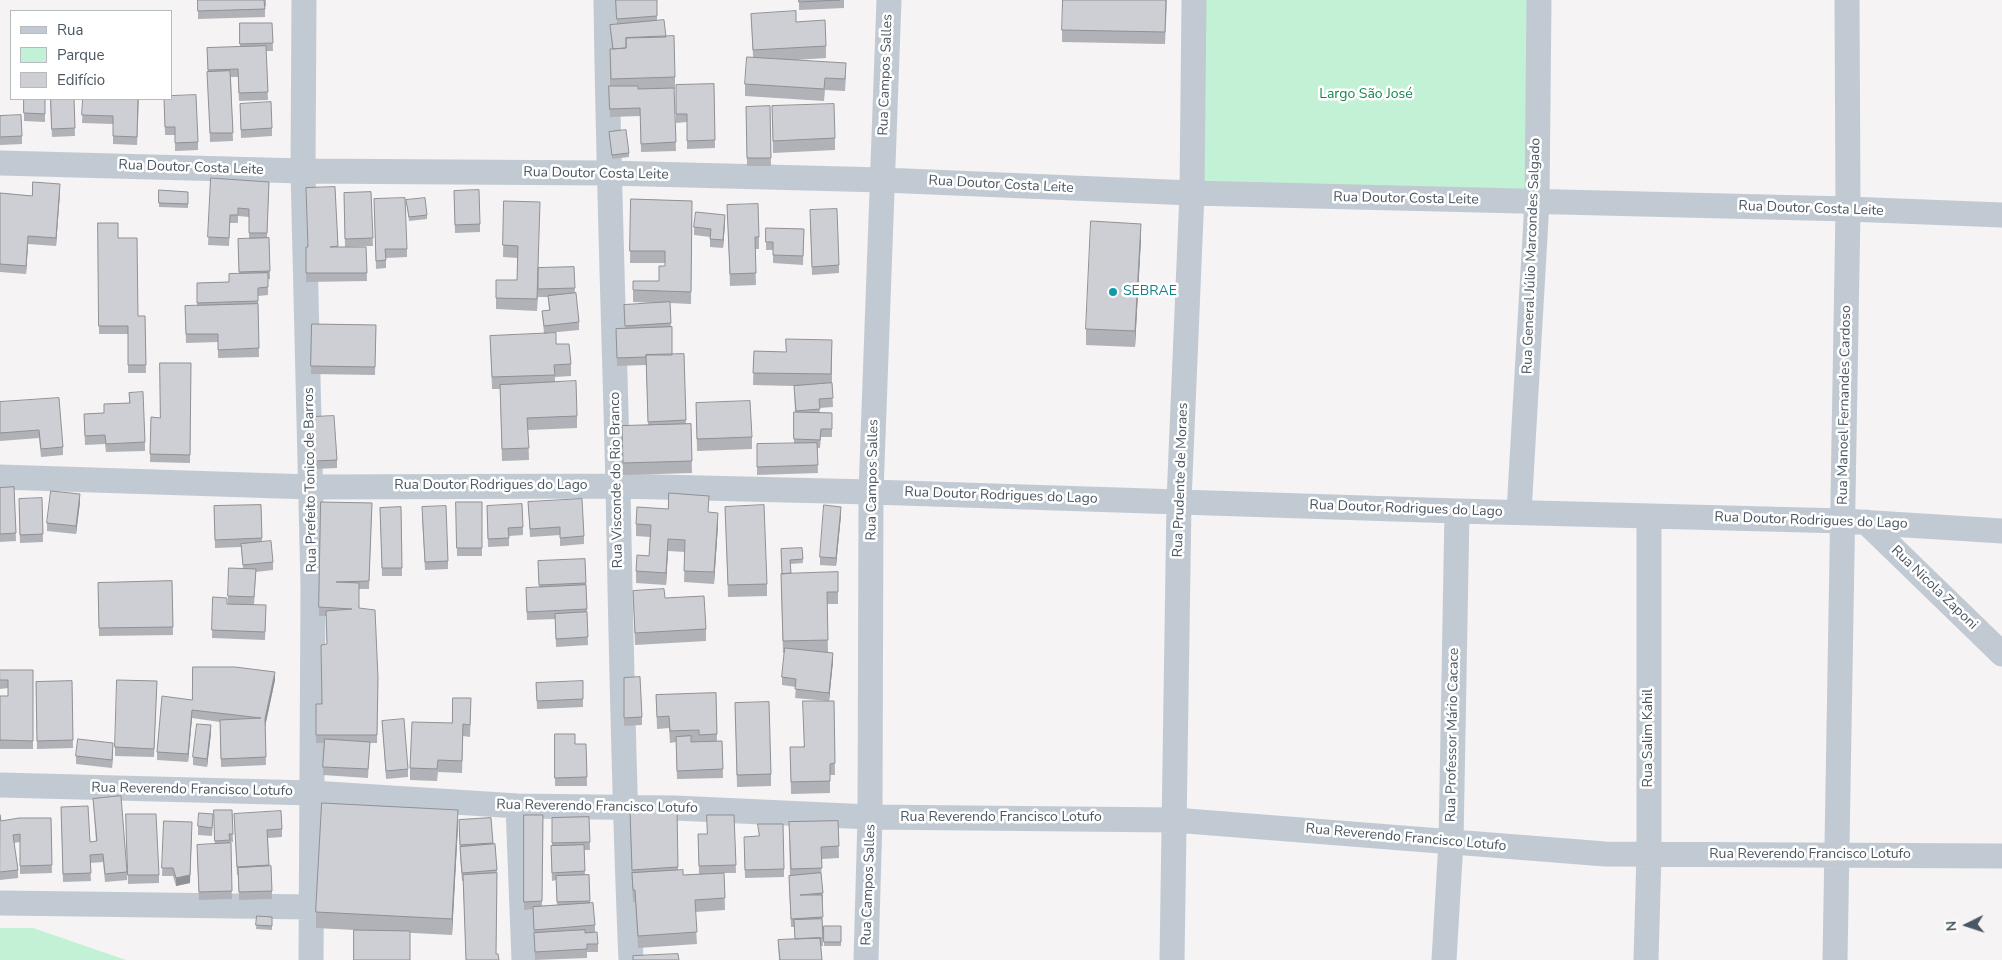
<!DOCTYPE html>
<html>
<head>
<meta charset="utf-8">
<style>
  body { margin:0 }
  #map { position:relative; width:2002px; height:960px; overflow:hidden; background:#f5f3f3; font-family:"Nunito Sans",sans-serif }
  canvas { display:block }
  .legend { position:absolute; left:10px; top:10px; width:162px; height:90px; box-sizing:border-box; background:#fff; border:1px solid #b7bbc0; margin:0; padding:6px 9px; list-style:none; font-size:15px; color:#4a5661 }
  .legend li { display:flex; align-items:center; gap:10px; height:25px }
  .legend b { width:25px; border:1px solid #b7bbc0 }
  .north { position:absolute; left:1942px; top:900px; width:50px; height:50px; -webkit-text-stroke:4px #fff; paint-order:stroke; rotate:266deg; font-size:14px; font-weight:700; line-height:20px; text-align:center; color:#4a5661 }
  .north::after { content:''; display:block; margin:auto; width:18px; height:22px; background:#4a5661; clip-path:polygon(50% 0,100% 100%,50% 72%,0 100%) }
</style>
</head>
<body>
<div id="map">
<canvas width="2002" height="960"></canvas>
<ul class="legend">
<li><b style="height:6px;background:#c1cad2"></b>Rua</li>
<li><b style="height:14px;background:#c3f1d5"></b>Parque</li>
<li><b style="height:14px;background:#cdcfd5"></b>Edifício</li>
</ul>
<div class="north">N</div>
</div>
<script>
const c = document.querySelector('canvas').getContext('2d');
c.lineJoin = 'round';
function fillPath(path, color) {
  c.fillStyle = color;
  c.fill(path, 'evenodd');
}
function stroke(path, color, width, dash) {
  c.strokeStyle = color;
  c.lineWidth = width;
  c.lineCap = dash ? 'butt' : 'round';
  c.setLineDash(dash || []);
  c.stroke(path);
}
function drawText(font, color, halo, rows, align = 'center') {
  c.font = font + ' "Nunito Sans",sans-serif';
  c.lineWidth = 5;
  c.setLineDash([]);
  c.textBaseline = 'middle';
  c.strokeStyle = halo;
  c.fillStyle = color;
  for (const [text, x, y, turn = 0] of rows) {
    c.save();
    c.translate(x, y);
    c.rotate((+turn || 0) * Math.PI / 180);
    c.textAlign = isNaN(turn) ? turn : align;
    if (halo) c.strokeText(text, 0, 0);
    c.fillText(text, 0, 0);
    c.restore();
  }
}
fillPath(new Path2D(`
  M1204,0H1530V190L1199,191Z
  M0,928H33L126,960H0Z`), '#c3f1d5');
stroke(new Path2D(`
  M304,0L303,171L313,586L311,960
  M606,0C608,162 614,325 618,487C621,645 624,802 631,960
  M0,163L303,171L608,173L883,180L1192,193L1848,209L2002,215
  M0,477L311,487L618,486L871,492L1457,511L1843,521L2002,531
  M1519,512L1537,202L1539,0
  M1866,522L2002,654
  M0,785L312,793L518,806L675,808L870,817L1174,820L1605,854L2002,856
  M518,806L524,960
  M2,903L311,907
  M866,960L870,817L871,492L889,0
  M1172,960L1179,501L1192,193L1194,0
  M1444,960L1451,842L1457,511
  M1646,960L1649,854V516
  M1835,960L1848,209L1847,0`), '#c1cad2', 25);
fillPath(new Path2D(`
  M198,0H266V6H265V17L198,19Z
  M616,0H657V21L666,37L675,77V89H674L676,151L641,152L640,116L610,117L609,86H610V49H612L610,25L617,24Z
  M799,0H844V8L799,10Z
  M1167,0L1165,44L1062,42V30Z
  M751,14L796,22L826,46V58L795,60L846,75L845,91L825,90L824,101L745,96V84L753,57Z
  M240,23H272L273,51H266L268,100L239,101L238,77H231L233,141L210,142L207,48L240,47Z
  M714,84L715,148L687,149V122L676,123V85Z
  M24,99H45V122L24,121Z
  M50,99H74L75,136L52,137Z
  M83,99H139L137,145L113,144V124L82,123Z
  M164,99L198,142V150L175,151V135H165Z
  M240,104L272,128V136L241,138Z
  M770,106L771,166H747L746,107Z
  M772,106L835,138V150L773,153Z
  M0,116L22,136V144L0,145Z
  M609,132L629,153V157L612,159Z
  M211,178L269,182L267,238H269L270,279H268V295L258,296L259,357L218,358V342L186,343L185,306H197V283L229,282L239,274L238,239H249V217L238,216V223H230L229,246L208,245Z
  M335,187L338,247H366L367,281L306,282V247H308Z
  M159,190L188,192V208L159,207Z
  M454,191L480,224V232L455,233Z
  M60,192L56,246L28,244L26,274L0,272V193L32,196Z
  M371,192L373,246L345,247L344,193Z
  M374,199L407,249V257L386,258V268L376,269Z
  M631,199L692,201L691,304L670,303L672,355L684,354L686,424H691L692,473L623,475L622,426L648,425L646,365L617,366L616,329L625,328L624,305L656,303L633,302V281H659L665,266V263H630Z
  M406,200L427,215V219L409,221Z
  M504,201L538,268L574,267L575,293L579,322V330L548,333L571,364V376L555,377V382L577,416V428L528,430L529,460L502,461L500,389H492L490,336L544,334L542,311L549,310L548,297H538L537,311L496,309V280H517V258L503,257Z
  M727,205L759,237V249H755L756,285L730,286Z
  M810,218L839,265V273L812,275Z
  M98,223L118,238L138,316H145L146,373H128V334H99Z
  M725,223L723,248L710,247V237L694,235V227Z
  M766,228L804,229L803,265L773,263V250H766Z
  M1141,239L1135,347L1086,345V329Z
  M312,324L376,325L375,375L311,374Z
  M832,340V383L833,407L819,408L820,412L832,413V437H821L820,448H817L818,473L757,475V444H794V412H795L794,386L753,385L754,351L786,352Z
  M191,363L190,463L150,462L151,417L160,418Z
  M129,393L145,442V451L106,452L105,444L85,445L84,414L104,413V404L129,403Z
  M0,402L63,447V455L41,457L39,438L0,441Z
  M696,403L752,437V449L697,451Z
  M312,417L337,460V468L315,469Z
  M14,487L16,541L0,542V488Z
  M42,498L43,542L20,543L19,507Z
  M80,502L76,534L47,531V523Z
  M321,502L372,503L369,589H359V609L378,678L377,743H370L368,778L323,775L324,743H316V704H321L327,644L326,616H319Z
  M456,502H482V556H457Z
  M528,502L584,536V544L560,546V535L530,537Z
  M261,505L262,542L273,562V570L256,572L254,605H266L265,640L212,638L213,597L228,604V596L243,569L241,547L215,548L214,506Z
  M487,506L523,527V535L509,536V546L488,547Z
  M401,507L402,576H382L380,508Z
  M725,507L767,584V596L728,597Z
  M708,512L718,525L714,584L684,582L685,552L668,551L666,585L636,583V571L649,556L650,537L636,536V524Z
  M422,515L448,561V569L425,570Z
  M841,515L836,566L820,565V557Z
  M802,548L803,563L790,564L791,574L838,572V604H827L828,652H824L833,661L829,701H834L835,775H830V793L791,794L790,747H803L828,701L795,698L796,687L782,685V677L785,653H783L781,586L782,574L781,549Z
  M585,559L587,609V618L588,645L556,647L555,619L527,620L526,596L539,587L538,561Z
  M172,581L173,635L99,636L98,583Z
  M633,591L665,598L706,629V641L635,645Z
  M0,670H33V749H0V696H8V688L0,689Z
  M624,678L642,717V725L624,726Z
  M275,680L265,726L266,765L221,767L220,722L192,718L188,762L157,760V752L192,700Z
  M72,681L73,748L37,749L36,682Z
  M157,681L154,757L115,756V747Z
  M536,683L583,699V707L537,709Z
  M716,693L717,741H722L723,778L677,779L676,742L670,743L669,728L657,729L656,695Z
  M735,703L771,774V786L737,787Z
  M471,710L470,737L463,736L462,773L438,772L437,781L410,780V768L452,723Z
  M382,721L408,769V777L386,779Z
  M211,733L207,767L193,765V757Z
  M555,734L575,744H586L587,786H555Z
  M113,751L112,768L76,764V756Z
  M93,799L127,872V880L105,882L103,862L90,863L91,881L63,882L61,807L90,842H96Z
  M677,809L678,870L683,875L699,874L698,834H707L734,815L736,873H724L725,910L695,912L697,944L638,948L635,902H633L632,885L630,822Z
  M214,810H232L233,842H230V843L232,899L199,900L197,853L215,844Z
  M126,814L159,875V883L128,884Z
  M234,814L282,829V837L268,838L269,867L272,891V899L239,900L238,875H237Z
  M0,815L1,821L51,818L52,873L20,874V842L14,843L18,870V878L0,880Z
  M524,815H543L542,906L557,905L556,880L552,881L551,854L552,846V818L589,817L590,850H584L585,875H589L590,903L595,925V932L598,944V952H587V958L535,960L533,909L524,910Z
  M491,818L493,845L495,844L497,870L496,954H498L499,960H466L463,881H462L460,855L459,820Z
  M164,821L190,883L176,886L173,876H162Z
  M838,821L839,858L822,859L821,880L823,893V901H822L823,946H821L822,960H779L778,940L795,939L794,927H791L789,884V876H790L789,822Z
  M213,822L212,836L198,835V826Z
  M458,826L452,935L316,928V912Z
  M758,836L784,869V877L745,878L744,845Z
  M257,916L272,917V930L256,929Z
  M824,926H841V946H824Z`), '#b0b2b7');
fillPath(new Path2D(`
  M60,184V192L56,246V238Z
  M725,215V223L723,248V240Z
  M1141,224V239L1135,347V331Z
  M28,236V244L26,274V266Z
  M80,494V502L76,534V526Z
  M841,507V515L836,566V558Z
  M718,513V525L714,584V572Z
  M668,539V551L666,585V573Z
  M833,653V661L829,701V693Z
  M275,672V680L265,727V719Z
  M192,710V718L188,762V754Z
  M211,725V733L207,767V759Z
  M113,743V751L112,768V760Z
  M458,810V826L452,935V919Z
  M192,830L190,883L176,886V878Z`), '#909195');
const building = new Path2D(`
  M198,0H264L265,9L198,11Z
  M616,0H657V16L617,19Z
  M799,0H840L799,2Z
  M1063,0H1166L1165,32L1062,30Z
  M796,11V22L825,20L826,46L753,50L751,14Z
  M664,20L666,37L626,38V48L613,49L610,25Z
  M240,23H272L273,43L240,44Z
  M674,36L675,77L611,79L610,49L626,48V38Z
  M266,46L268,92L239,93L238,69L208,70L207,48Z
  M747,57L846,63L845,79L825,78L824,89L745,84Z
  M230,71L233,133H210L207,72Z
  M714,84L715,140L687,141V114H676V85Z
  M609,86H638V89L674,88L676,142L641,144L640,108L610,109Z
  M196,95L198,142L175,143V127H165L164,99H171V96Z
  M24,99H45V114L24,113Z
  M51,99H74L75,128L52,129Z
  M83,99H138L137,137L113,136V116L82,115Z
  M271,102L272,128L241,130L240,104Z
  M834,104L835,138L773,141L772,106Z
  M770,106L771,158H747L746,107Z
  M21,115L22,136L0,137V116Z
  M626,130L629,153L612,155L609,132Z
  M211,178L269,182L267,233H249V209L238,208V215H230L229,238L208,237Z
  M33,182L60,184L56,238L28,236L26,266L0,264V193L32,196Z
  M335,187L338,246L330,247H366L367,273H306V247H308L306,188Z
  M159,190L188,192V204L159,203Z
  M479,190L480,224L455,225L454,191Z
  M371,192L373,238L345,239L344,193Z
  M405,198L407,249H385L386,260L376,261L374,199Z
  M425,198L427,215L409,217L406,200Z
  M631,199L692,201L691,292L633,290V281H659V266H665V251H630Z
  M504,201L540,202L537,299L496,298V280H517L518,246L503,245Z
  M758,204L759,237H755L756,273L730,274L727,205Z
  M837,209L839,265L812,267L810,210Z
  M696,212L725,215L723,240L710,239L711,229L694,227Z
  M1091,221L1141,224L1135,331L1086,329Z
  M98,223H118V238H137L138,316H145L146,365H128V326H99Z
  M766,228L804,229L803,256L773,255V242H766Z
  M269,238L270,271L239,272L238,239Z
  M574,267L575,288L538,289V268Z
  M268,273V287L258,288V301L197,303V283L229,282V274Z
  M576,293L579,322L544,326L542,311L550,310L548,296Z
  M670,302L671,323L625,326L624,305Z
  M258,304L259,348L218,350V334H186L185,306Z
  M312,324L376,325L375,367L311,366Z
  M672,327V355H646V357L617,358L616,329Z
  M556,333V344H569L571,364L554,365L555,375L492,377L490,336Z
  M786,339L832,340L831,374L753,373L754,351L786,352Z
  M684,354L686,420L648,422L646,355Z
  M160,363H191L190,455L150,454L151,417L160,418Z
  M576,381L577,416L527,418L529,448L502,449L500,385Z
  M832,383L833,398L819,399L820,409L796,411L794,386Z
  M143,392L145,442L106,444L105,435L85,436L84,414L104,413V404L130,403L129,393Z
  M59,398L63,447L41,449L39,430L0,433V402Z
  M750,401L752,437L697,439L696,403Z
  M794,412L832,413V429H821L820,440L794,439Z
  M334,416L337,460L315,461L312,417Z
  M691,424L692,461L623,463L622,426Z
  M817,443L818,465L757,467V444Z
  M14,487L16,533L0,534V488Z
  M51,491L80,494L76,526L47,523Z
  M669,493L709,496L708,512L718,513L714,572L684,571L685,540L668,539L666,573L636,571L637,555L649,556L651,525L636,524L637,507L668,509Z
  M42,498L43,534L20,535L19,499Z
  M582,499L584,536L560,538V527L530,529L528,502Z
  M321,502L372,503L369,581L336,582L359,583V608L375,610L378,678L377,735H316V704H322L321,645L327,644L326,611L352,609L319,607Z
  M456,502H482V548H457Z
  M522,504L523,527L508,528L509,538L488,539L487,506Z
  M261,505L262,538L215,540L214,506Z
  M764,505L767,584L728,585L725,507Z
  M824,505L841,507L836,558L820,557Z
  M446,506L448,561L425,562L422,507Z
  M401,507L402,568H382L380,508Z
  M271,541L273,562L243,565L241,544Z
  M802,548L803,559L790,560L791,573L782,574L781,549Z
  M585,559L586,583L539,585L538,561Z
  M229,568L256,569L254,597L228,596Z
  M838,572V592H827L828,640L783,641L781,574Z
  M172,581L173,627L99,628L98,583Z
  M586,585L587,609L527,612L526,588Z
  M664,589L665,598L704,596L706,629L635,633L633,591Z
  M213,597L227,598V604L266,605L265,632L212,630Z
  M587,612L588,637L556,639L555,614Z
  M785,648L833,653L829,693L795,689L796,679L782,677Z
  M193,667H235L275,672L265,719L266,757L221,759L220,720L261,718L192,710L188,754L157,752L162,696L192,700Z
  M0,670H33V741L0,740V696H8V680H0Z
  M640,677L642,717L624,718V678Z
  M117,680L157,681L154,749L115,747Z
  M72,681L73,740L37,741L36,682Z
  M583,681V699L537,701L536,683Z
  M716,693L717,734L699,735V730L670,731L669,716L657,717L656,695Z
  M453,698H471L470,725L463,724L462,761L438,760L437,769L410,768L412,722L452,723Z
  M803,701H834L835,763L830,764V781L791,782L790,747H804Z
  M769,702L771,774L737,775L735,703Z
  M404,719L408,769L386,771L382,721Z
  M197,724L211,725L207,759L193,757Z
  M555,734H575V744H586L587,777L555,778Z
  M691,736V742L722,741L723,769L677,771L676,737Z
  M78,739L113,743L112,760L76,756Z
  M325,739L370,742L368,769L323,767Z
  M121,796L127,872L105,874L103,854L90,855L91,873L63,874L61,807L88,806L90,842L97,841L93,799Z
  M322,803L458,810L452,919L316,912Z
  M677,809L678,867L632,870L630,810Z
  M214,810H232L233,834H229L230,840L215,841Z
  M281,811L282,829L267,830L269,865L237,867L234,814Z
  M199,813L213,814L212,828L198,826Z
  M126,814H156L159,875H128Z
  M0,815L1,821L19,818H51L52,865L20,866V834L13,835L18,870L0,872Z
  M524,815H543L542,901L524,902Z
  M707,815H734L736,865L699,866L698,834H707Z
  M589,817L590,842L552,843V818Z
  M491,818L493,843L460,845L459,820Z
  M164,821L192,822L190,875L176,878L173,868H162Z
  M838,821L839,846L821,847L822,868L791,869L789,822Z
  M758,824H783L784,869L745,870L744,837L759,836Z
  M231,843L232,891L199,892L197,845Z
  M495,844L497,870L462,873L460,847Z
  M584,845L585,871L552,873L551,846Z
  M271,866L272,891L239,892L238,868Z
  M683,870V875L724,873L725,898L695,900L697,932L638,936L635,890H633L632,873Z
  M497,873L496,954H498L499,960H466L463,875Z
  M821,873L823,893L800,895H822L823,917L791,919L789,876Z
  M589,875L590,901L557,902L556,876Z
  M593,903L595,925L534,930L533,907Z
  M257,916L272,917V926L256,925Z
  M822,919L823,938L795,939L794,920Z
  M824,926H841V942H824Z
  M354,930L410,931V960H354Z
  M585,930V933L597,932L598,944H587V949L535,952L534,933Z
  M820,938L822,960H780L778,940Z
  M678,954L679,960H633V956Z`);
fillPath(building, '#cdcfd5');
stroke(building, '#909195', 1);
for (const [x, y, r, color] of [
  [1113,292,5,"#0f9aa8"]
]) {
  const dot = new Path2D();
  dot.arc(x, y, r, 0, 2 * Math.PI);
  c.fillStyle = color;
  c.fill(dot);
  stroke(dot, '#fff', 2);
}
drawText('14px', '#4a5661', '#fff', [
  ["Rua Campos Salles",886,75,-88],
  ["Rua Doutor Costa Leite",191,168,2],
  ["Rua Doutor Costa Leite",596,174,1],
  ["Rua Doutor Costa Leite",1001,185,3],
  ["Rua Doutor Costa Leite",1406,199,1],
  ["Rua Doutor Costa Leite",1811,209,2],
  ["Rua General Júlio Marcondes Salgado",1532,256,-88],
  ["Rua Manoel Fernandes Cardoso",1845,405,-89],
  ["Rua Prefeito Tonico de Barros",311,480,-91],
  ["Rua Visconde do Rio Branco",617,480,-91],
  ["Rua Campos Salles",873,480,-89],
  ["Rua Prudente de Moraes",1181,480,-88],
  ["Rua Doutor Rodrigues do Lago",491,486],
  ["Rua Doutor Rodrigues do Lago",1001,496,2],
  ["Rua Doutor Rodrigues do Lago",1406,509,2],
  ["Rua Doutor Rodrigues do Lago",1811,521,2],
  ["Rua Nicola Zaponi",1934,588,44],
  ["Rua Professor Mário Cacace",1453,735,-89],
  ["Rua Salim Kahil",1649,738,-90],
  ["Rua Reverendo Francisco Lotufo",192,790,1],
  ["Rua Reverendo Francisco Lotufo",597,807,1],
  ["Rua Reverendo Francisco Lotufo",1001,818],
  ["Rua Reverendo Francisco Lotufo",1406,838,5],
  ["Rua Reverendo Francisco Lotufo",1810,855],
  ["Rua Campos Salles",869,885,-88]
]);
drawText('14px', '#17864f', '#fff', [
  ["Largo São José",1366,95]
]);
drawText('14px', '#0d838f', '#fff', [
  ["SEBRAE",1123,292]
], 'left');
</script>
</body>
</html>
